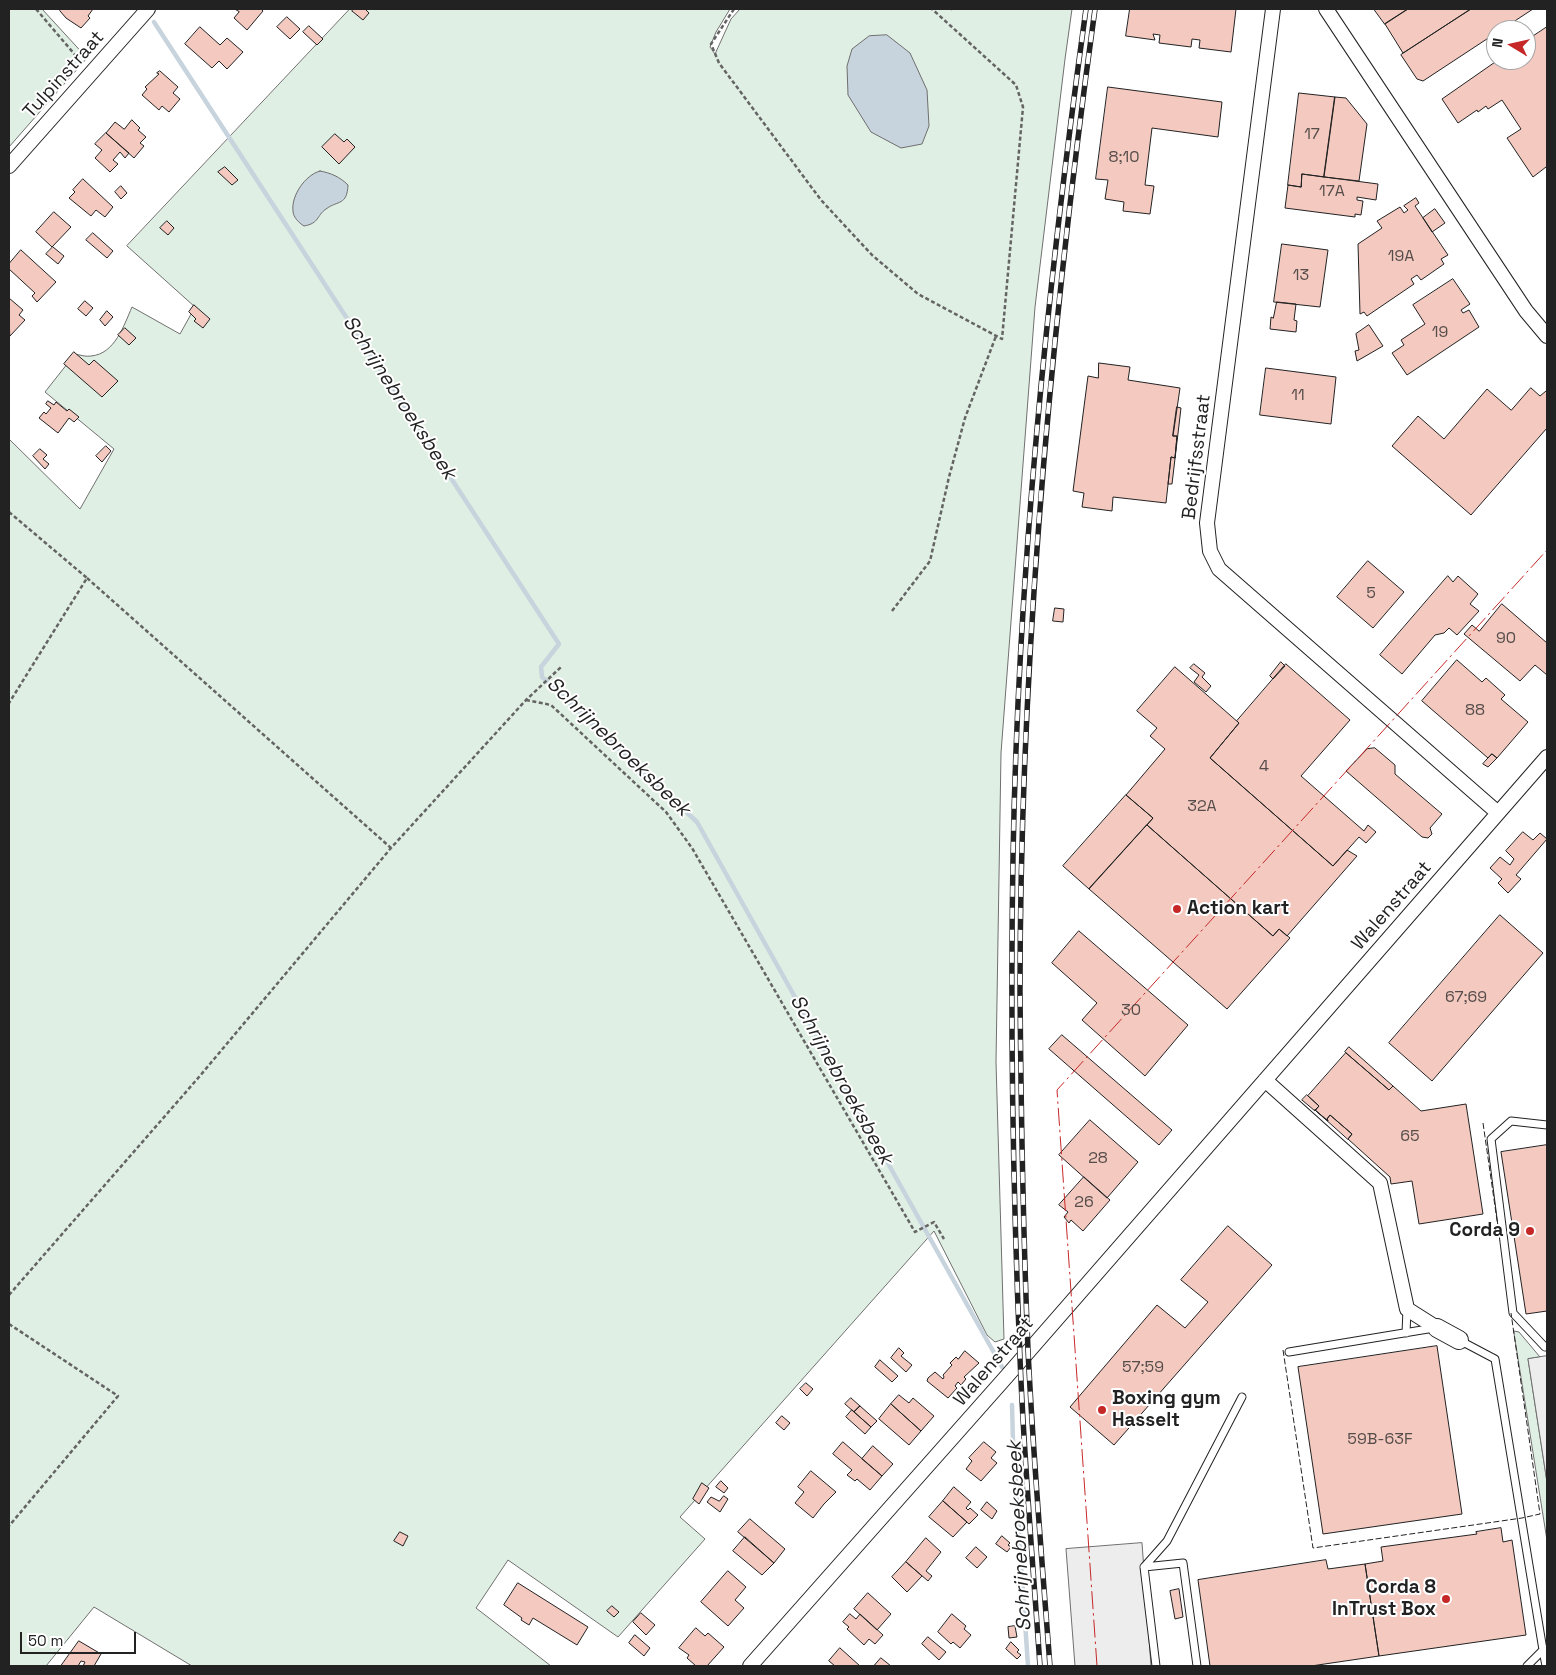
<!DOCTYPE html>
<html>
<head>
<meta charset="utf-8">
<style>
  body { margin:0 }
  #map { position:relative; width:1556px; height:1675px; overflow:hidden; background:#fff; font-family:"Space Grotesk",sans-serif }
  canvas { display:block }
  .frame { position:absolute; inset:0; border:10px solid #222; pointer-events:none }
  .north { position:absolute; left:1486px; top:20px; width:50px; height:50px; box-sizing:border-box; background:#fff; border:1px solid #a7a7a7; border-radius:50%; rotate:279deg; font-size:14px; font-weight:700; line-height:20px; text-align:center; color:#222 }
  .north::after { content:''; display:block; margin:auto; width:18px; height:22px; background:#c62828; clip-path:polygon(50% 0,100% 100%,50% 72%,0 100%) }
  .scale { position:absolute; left:20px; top:1632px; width:116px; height:22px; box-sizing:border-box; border:2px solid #222; border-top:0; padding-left:6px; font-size:15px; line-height:18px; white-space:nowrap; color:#222; -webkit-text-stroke:4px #fff; paint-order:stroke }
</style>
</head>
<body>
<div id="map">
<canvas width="1556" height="1675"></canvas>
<div class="frame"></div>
<div class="north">N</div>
<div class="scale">50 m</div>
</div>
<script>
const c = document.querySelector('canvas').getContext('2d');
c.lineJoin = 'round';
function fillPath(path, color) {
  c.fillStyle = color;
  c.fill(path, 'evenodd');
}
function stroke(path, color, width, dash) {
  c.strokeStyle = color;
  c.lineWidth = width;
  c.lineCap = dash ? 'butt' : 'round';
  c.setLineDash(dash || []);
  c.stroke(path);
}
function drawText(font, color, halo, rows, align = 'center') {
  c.font = font + ' "Space Grotesk",sans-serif';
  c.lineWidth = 4;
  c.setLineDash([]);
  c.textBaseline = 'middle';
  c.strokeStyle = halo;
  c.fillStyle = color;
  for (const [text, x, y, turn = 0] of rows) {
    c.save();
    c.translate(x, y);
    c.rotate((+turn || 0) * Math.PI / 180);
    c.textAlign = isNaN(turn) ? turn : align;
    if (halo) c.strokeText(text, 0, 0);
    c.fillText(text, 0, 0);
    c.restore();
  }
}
const green = new Path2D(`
  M9,9H42L87,58L9,147Z
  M350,9H730L716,32L710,47L715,54L731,19L740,9H950L952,10L953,9H1072L1065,59L1035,307L1001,753L996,1062L1004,1339L995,1342L987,1335L934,1231L680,1517L705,1539L618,1637L508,1560L476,1608L551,1666H192L94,1607L46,1666H9V439L80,509L114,449L45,392L75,354C80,355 86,357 91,356C115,354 124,325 132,307L180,334L195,307L127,246Z
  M1514,1331L1519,1332L1540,1357L1528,1359L1547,1482V1540Z`);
fillPath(green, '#e0efe3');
stroke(green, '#6f6f6f', 1);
const parking = new Path2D(`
  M1547,1356V1482L1528,1359Z
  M1142,1543L1151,1666H1075L1066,1549Z`);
fillPath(parking, '#ededed');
stroke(parking, '#6f6f6f', 1);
const water = new Path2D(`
  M887,35L910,53L927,90L929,126L922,144L901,148L871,132L848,95L847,66L852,49L869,36Z
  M320,171C331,173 340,177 348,185C347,206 338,200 326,209C316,216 320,223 304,226C299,223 293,217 293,211C291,196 305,175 320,171Z`);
fillPath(water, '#c7d3dd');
stroke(water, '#6f6f6f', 1);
stroke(new Path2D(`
  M154,22L559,644L541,667L542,677L697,822L1002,1367
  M1012,1405L1013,1442L1028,1666`), '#c7d3dd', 4.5);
const building = new Path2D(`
  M61,9H93L88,16L90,18L81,28L66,18L60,11Z
  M235,9H261L263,11L247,30L234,18L239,12Z
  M354,9H365L369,13L363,20L352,11Z
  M1130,9H1236L1231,52L1199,48L1200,40L1192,39L1191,47L1159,43L1160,35L1153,34L1155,40L1126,36Z
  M1374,9H1408L1385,24Z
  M1408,9H1471L1403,53L1385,24Z
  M1471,9H1533L1501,30H1496V33L1423,81L1417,79L1401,55Z
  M287,17L300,29L290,39L277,27Z
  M309,26L323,39L317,45L303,32Z
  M200,27L220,45L227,38L243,52L227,69L219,61L212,68L185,44Z
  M1547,27V169L1546,167L1533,177L1507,138L1521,129L1502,100L1488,109L1486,106L1478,112L1477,110L1458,123L1442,99L1498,60H1526V41Z
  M160,71L178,87L173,93L180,99L169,112L162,106L159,110L142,95L147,89L145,87L159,74L157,73Z
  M1108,87L1222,102L1218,137L1152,128L1145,185L1154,186L1150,214L1123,211L1124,202L1105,199L1108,180L1096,179Z
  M1299,93L1335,97L1324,177L1302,174L1301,187L1288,185Z
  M1335,97L1346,98L1367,124L1359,181L1324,177Z
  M132,120L140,128L138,130L146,137L140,143L144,146L134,158L106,133L115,122L124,129Z
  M106,133L129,153L125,158L120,152L113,160L118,164L110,172L95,158L102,150L95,144Z
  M335,134L344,142L347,139L355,147L339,164L322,147Z
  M225,167L238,180L232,185L218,172Z
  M1302,174L1378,184L1376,200L1357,197V200L1363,201L1361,215L1355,214V217L1285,208L1288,185L1301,187Z
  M83,179L113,207L105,217L96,210L91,216L69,198L75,192L73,190Z
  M121,186L127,193L121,199L115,192Z
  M1416,198L1419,203L1415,206L1448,255L1441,259L1444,264L1421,280L1417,275L1411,279L1414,284L1367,316L1364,312L1360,314L1358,244L1382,228L1377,221L1400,207L1404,213L1408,210L1404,206Z
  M1435,209L1445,223L1432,232L1423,218Z
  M54,212L71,227L52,247L36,232Z
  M167,221L174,228L168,235L160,228Z
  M93,233L113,251L107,258L86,240Z
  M1282,244L1328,250L1320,307L1274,302Z
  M53,247L64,256L58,264L46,254Z
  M21,250L56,282L37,302L32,296L35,293L9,269V264Z
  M1453,279L1470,304L1461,310L1463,313L1469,310L1479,327L1407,375L1392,353L1404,345L1401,340L1425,324L1413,305Z
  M9,298L23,310L19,315L25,320L10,336Z
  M85,301L93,308L86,316L78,309Z
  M1277,302L1296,304L1294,320L1297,321L1296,332L1270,329L1271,317L1273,318Z
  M194,305L210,319L203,328L194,321L196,319L189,312Z
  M107,311L113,317L105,326L100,320Z
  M1369,325L1383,346L1357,361L1355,351L1359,350L1356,334Z
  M125,328L136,338L129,345L118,335Z
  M74,352L89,365L94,360L118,381L102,397L64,364Z
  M1099,363L1130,367L1128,380L1180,388L1173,436H1177L1175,458L1171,457L1166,503L1113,497L1112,511L1082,507L1084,493L1073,491L1088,376L1098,378Z
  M1266,368L1336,377L1331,424L1260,415Z
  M1531,388L1540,396L1546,391L1547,392V428L1471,515L1392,446L1418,416L1444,439L1487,389L1511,410Z
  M48,401L54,405L56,402L67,411L69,409L79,417L74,422L69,418L58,433L39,418L44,412L46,414L51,408L46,404Z
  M1177,407L1181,408L1172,484H1168L1171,457L1175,458L1177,436H1173Z
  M106,446L111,451L102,462L96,456Z
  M40,449L47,455L43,459L49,464L45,469L33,456Z
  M1368,561L1404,592L1373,628L1337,597Z
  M1448,576L1453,582L1458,576L1478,594L1470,604L1479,611L1457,635L1449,628L1444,633L1435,635L1402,674L1380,655Z
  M1502,604L1547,643V675L1535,665L1520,681L1464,634L1472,625L1479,631Z
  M1055,608L1064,609L1063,622L1053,621Z
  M1457,660L1482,682L1486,678L1505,695L1501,699L1528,722L1497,758L1492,754L1488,758L1422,701Z
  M1281,662L1285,666L1273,679L1270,676Z
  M1194,664L1205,673L1202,677L1211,686L1206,692L1194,682L1199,675L1190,668Z
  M1286,664L1350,720L1301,776L1364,831L1368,825L1376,832L1366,843L1359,837L1333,866L1210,758L1239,723L1237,721Z
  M1175,667L1239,723L1210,758L1333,866L1347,850L1357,856L1287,936L1279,929L1273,936L1147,825L1153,818L1126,795L1165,749L1150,736L1157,728L1137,711Z
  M1375,748L1395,765V774L1442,814L1430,828L1432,834L1428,838L1422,837L1346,771L1367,749Z
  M1492,754L1497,758L1488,767L1483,764Z
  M1126,795L1153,818L1089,889L1063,866Z
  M1147,825L1273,936L1279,929L1290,938L1227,1009L1089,889Z
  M1523,832L1533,840L1540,833L1547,839L1516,875L1521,879L1508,893L1498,883L1502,879L1490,868L1500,857L1510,865L1514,859L1506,851Z
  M1500,915L1543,953L1432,1081L1389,1043Z
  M1079,931L1188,1025L1145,1076L1082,1020L1097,1003L1052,963Z
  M1062,1035L1172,1130L1159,1145L1049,1049Z
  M1349,1047L1393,1086L1389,1090L1345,1052Z
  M1346,1053L1389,1090L1393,1086L1421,1111L1466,1104L1483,1214L1419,1224L1412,1181L1391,1184L1390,1177L1348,1139L1352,1134L1330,1115L1327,1119L1328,1121L1315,1110L1319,1106L1308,1096Z
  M1307,1095L1319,1106L1315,1111L1302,1100Z
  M1315,1110L1328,1121L1327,1119L1330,1115L1352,1134L1348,1139Z
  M1090,1120L1138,1162L1107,1198L1059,1155Z
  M1547,1145V1311L1526,1314L1501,1152Z
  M1084,1177L1110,1200L1083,1231L1071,1220L1069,1223L1064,1217L1068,1212L1059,1205Z
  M1228,1226L1272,1265L1114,1445L1070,1407L1157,1305L1185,1328L1208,1302L1181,1280Z
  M1437,1346L1462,1514L1323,1534L1298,1367Z
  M899,1348L904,1353L901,1356L912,1365L906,1372L891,1358Z
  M965,1351L979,1363L964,1377L966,1379L961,1385L958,1382L955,1386L957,1388L948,1398L927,1381L928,1378L935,1372L943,1379L944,1377L943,1375L952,1365L950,1363L956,1357L958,1359Z
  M880,1360L898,1376L892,1382L875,1367Z
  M806,1383L813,1389L807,1396L800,1389Z
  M899,1395L909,1403L913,1398L934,1416L921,1431L891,1404Z
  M851,1398L860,1406L854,1412L845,1404Z
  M891,1404L921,1431L909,1445L879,1419Z
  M860,1406L877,1421L871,1427L854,1412Z
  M852,1410L871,1427L865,1434L846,1417Z
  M782,1416L790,1423L784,1430L776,1423Z
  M843,1442L882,1476L870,1490L857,1479L855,1481L847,1475L852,1470L833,1454Z
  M984,1442L996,1452L991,1458L997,1463L981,1481L966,1469L972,1461L969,1458Z
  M873,1446L893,1464L882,1476L862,1459Z
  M811,1471L836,1492L824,1504L813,1518L795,1503L804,1492L798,1487Z
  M721,1481L728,1488L724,1493L716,1487Z
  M702,1483L709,1488L699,1504L693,1499Z
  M954,1487L971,1502L966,1508L968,1510L970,1508L978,1515L969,1524L943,1501Z
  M724,1496L728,1499L720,1512L707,1502L711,1497L719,1501Z
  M943,1501L967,1522L953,1537L929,1517Z
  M987,1502L997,1511L992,1519L981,1510Z
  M750,1519L785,1549L774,1563L738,1532Z
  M1501,1528L1503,1542L1512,1540L1526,1635L1379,1656L1365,1564L1383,1561L1381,1547L1477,1534L1476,1532Z
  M400,1532L408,1536L403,1546L394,1541Z
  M1002,1536L1010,1543L1008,1545L1011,1547L1007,1552L996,1544Z
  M745,1537L774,1563L762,1575L733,1551Z
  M926,1538L941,1552L926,1571L932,1576L928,1581L906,1562Z
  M976,1547L987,1557L977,1568L966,1558Z
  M1326,1560L1328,1569L1365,1564L1379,1656L1311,1666H1210L1198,1580Z
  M906,1562L922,1576L907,1592L892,1577Z
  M728,1571L746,1587L735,1600L744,1608L728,1626L701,1602Z
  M518,1583L588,1627L577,1645L533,1618L529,1625L521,1620L522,1618L504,1605Z
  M1179,1589L1183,1617L1175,1619L1170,1591Z
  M868,1593L891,1614L877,1630L854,1609Z
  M612,1606L619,1612L614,1617L607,1611Z
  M641,1613L655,1625L646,1635L633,1622Z
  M850,1614L856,1619L860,1614L883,1635L875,1644L869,1639L864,1645L847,1629L849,1627L843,1622Z
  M952,1614L966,1626L964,1629L971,1635L960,1648L953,1642L951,1644L938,1632Z
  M1015,1626L1017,1637L1009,1638L1008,1627Z
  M696,1628L705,1636L708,1633L724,1647L707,1666H696L687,1658L689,1655L679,1648Z
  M635,1635L650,1648L644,1656L629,1643Z
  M928,1637L946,1652L939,1660L922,1644Z
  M79,1641L101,1654L94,1666H83L85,1662L81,1661L78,1666H61Z
  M1011,1642L1019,1650L1017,1652L1021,1655L1017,1659L1006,1649Z
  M840,1648L860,1666H835L829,1661Z
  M881,1658L891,1666H877L875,1665Z`);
fillPath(building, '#f3c9c0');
stroke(building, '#222', 1);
const service = new Path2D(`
  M1406,1333L1407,1309
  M1459,1340L1495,1359L1543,1650L1527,1666
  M1545,1347L1513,1313L1491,1139L1511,1121L1547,1125
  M1289,1352L1434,1328
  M1144,1567L1167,1541L1242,1397
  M1156,1666L1144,1567L1183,1563L1197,1666
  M1546,1666L1543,1650L1547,1649`);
const minor = new Path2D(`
  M1273,9L1207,523L1210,551L1219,569L1498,813
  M1326,9L1526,311L1547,336
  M9,166L148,9
  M1265,1080L1380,1183L1407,1309L1437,1328
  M750,1666L1007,1376L1547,757`);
const tertiary = new Path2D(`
  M1437,1328L1459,1340`);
stroke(service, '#222', 9);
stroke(minor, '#222', 16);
stroke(tertiary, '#222', 20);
stroke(new Path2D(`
  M36,9L82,63
  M734,9L711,44L719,63L821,200L872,255L918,294L1002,339L1023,107L1016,85L932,9
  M9,512L87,578L9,703
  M87,578L391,848
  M892,611L930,561L949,477L965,418L996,336
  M526,700L551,705L666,812L692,848L915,1232L934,1222L944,1239
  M9,1295L199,1077L391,848L526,700L561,667
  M9,1324L118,1396L9,1526`), '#646464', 2.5, [4, 2.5]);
stroke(service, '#fff', 7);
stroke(minor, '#fff', 14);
stroke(tertiary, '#fff', 18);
const rail = new Path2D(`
  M1040,1666C1033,1564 1024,1461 1020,1358C1013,1191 1010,1024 1013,857C1018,573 1047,290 1086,9
  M1050,1666C1042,1561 1033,1455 1028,1350C1023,1230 1021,1110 1020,991C1020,662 1050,334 1095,9`);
stroke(rail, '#222', 5.5);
stroke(rail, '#fff', 4, [11]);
stroke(new Path2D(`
  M1483,1123L1500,1241
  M1283,1350L1313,1548L1522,1518L1540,1514L1511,1313`), '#222', 1, [6, 2.5]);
stroke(new Path2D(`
  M1097,1666L1057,1090L1547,550`), '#c62828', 1, [18, 4, 2.5, 4]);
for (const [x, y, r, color] of [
  [1177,909,5,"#c62828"],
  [1530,1231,5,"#c62828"],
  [1102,1410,5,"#c62828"],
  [1446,1599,5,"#c62828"]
]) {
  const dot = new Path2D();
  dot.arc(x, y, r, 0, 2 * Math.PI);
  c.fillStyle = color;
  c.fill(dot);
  stroke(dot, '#fff', 2);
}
drawText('16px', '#564c4a', null, [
  ["17",1312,135],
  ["8;10",1124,158],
  ["17A",1332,192],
  ["19A",1401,257],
  ["13",1301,276],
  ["19",1440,333],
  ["11",1298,396],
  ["5",1371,594],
  ["90",1506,639],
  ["88",1475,711],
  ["4",1264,767],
  ["32A",1202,807],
  ["67;69",1466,998],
  ["30",1131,1011],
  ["65",1410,1137],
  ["28",1098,1159],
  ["26",1084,1203],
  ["57;59",1143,1368],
  ["59B-63F",1380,1440]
]);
drawText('19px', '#222', '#fff', [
  ["Tulpinstraat",64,75,-48],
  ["Bedrijfsstraat",1197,457,-83],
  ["Walenstraat",1392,906,-49],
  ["Walenstraat",994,1362,-49]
]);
drawText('bold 19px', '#222', '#fff', [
  ["Action kart",1187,909],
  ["Corda 9",1520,1231,"right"],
  ["Boxing gym",1112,1399],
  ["Hasselt",1112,1421],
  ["Corda 8",1436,1588,"right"],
  ["InTrust Box",1436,1610,"right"]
], 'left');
drawText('italic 20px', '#222', '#fff', [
  ["Schrijnebroeksbeek",399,398,57],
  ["Schrijnebroeksbeek",618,747,44],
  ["Schrijnebroeksbeek",841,1080,61],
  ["Schrijnebroeksbeek",1020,1536,-93]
]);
</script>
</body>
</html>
